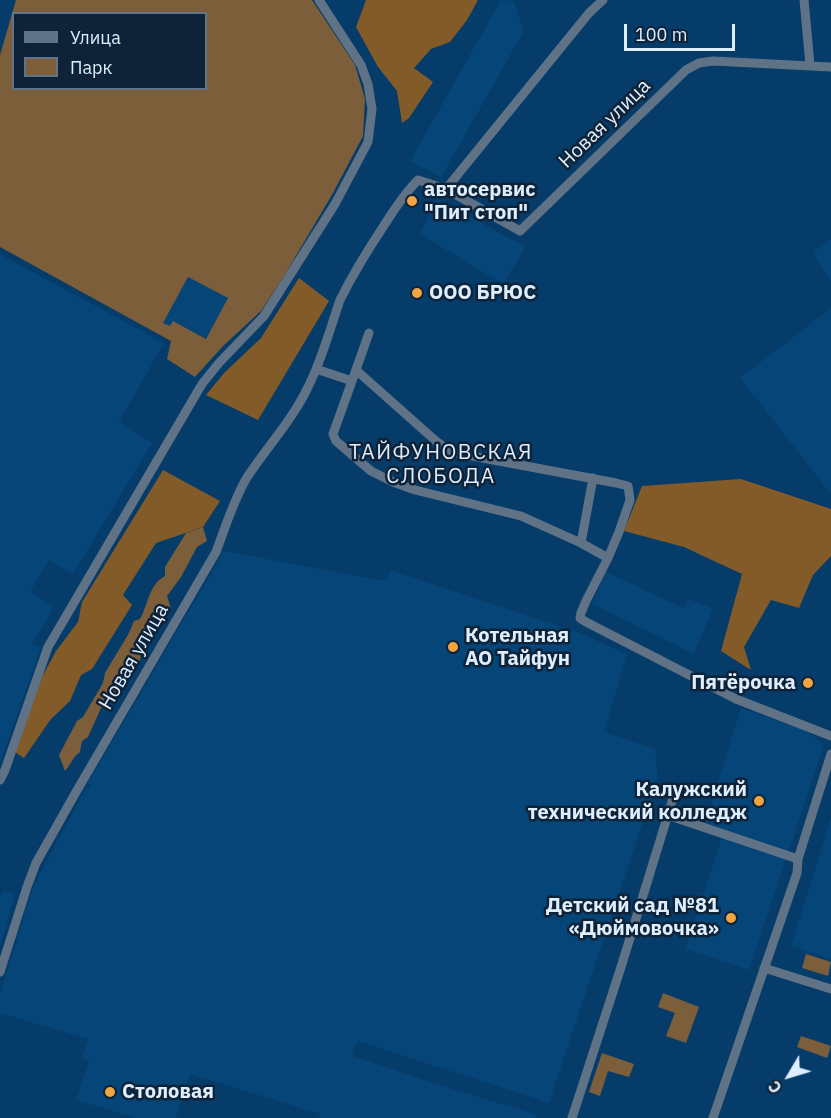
<!DOCTYPE html>
<html>
<head>
<meta charset="utf-8">
<style>
  body { margin:0 }
  #map { position:relative; width:831px; height:1118px; overflow:hidden; background:#053c69; font-family:"IBM Plex Sans",sans-serif }
  canvas { display:block }
  .legend { position:absolute; left:12px; top:12px; width:195px; height:78px; box-sizing:border-box; background:#0e2337; border:2px solid #617487; margin:0; padding:8px 10px; list-style:none; font-size:18px; color:#deeeff }
  .legend li { display:flex; align-items:center; gap:12px; height:30px }
  .legend b { width:30px; border:2px solid #617487 }
  .north { position:absolute; left:759px; top:1046px; width:60px; height:60px; -webkit-text-stroke:4px #0e2337; paint-order:stroke; rotate:232deg; font-size:16px; font-weight:700; line-height:24px; text-align:center; color:#deeeff }
  .north::after { content:''; display:block; margin:auto; width:21px; height:27px; background:#deeeff; clip-path:polygon(50% 0,100% 100%,50% 72%,0 100%) }
  .scale { position:absolute; left:624px; top:24px; width:111px; height:27px; box-sizing:border-box; border:3px solid #deeeff; border-top:0; padding-left:8px; font-size:18px; line-height:21px; white-space:nowrap; color:#deeeff; -webkit-text-stroke:4px #0e2337; paint-order:stroke }
</style>
</head>
<body>
<div id="map">
<canvas width="831" height="1118"></canvas>
<ul class="legend">
<li><b style="height:8px;background:#607386"></b>Улица</li>
<li><b style="height:16px;background:#7c5e3a"></b>Парк</li>
</ul>
<div class="north">С</div>
<div class="scale">100 m</div>
</div>
<script>
const c = document.querySelector('canvas').getContext('2d');
c.lineJoin = 'round';
function fillPath(path, color) {
  c.fillStyle = color;
  c.fill(path, 'evenodd');
}
function stroke(path, color, width, dash) {
  c.strokeStyle = color;
  c.lineWidth = width;
  c.lineCap = dash ? 'butt' : 'round';
  c.setLineDash(dash || []);
  c.stroke(path);
}
function drawText(font, color, halo, rows, align = 'center') {
  c.font = font + ' "IBM Plex Sans",sans-serif';
  c.lineWidth = 5;
  c.setLineDash([]);
  c.textBaseline = 'middle';
  c.strokeStyle = halo;
  c.fillStyle = color;
  for (const [text, x, y, turn = 0] of rows) {
    c.save();
    c.translate(x, y);
    c.rotate((+turn || 0) * Math.PI / 180);
    c.textAlign = isNaN(turn) ? turn : align;
    if (halo) c.strokeText(text, 0, 0);
    c.fillText(text, 0, 0);
    c.restore();
  }
}
fillPath(new Path2D(`
  M501,0L514,1L524,31L441,177L410,161Z
  M437,199L526,247L503,284L420,234Z
  M831,240V283L813,252Z
  M0,254L164,343L119,422L152,443L73,574L49,560L30,592L54,607L32,644L41,648L0,763Z
  M188,277L228,298L206,339L174,321L170,326L163,323Z
  M831,308V494L740,378Z
  M224,551L386,581L390,570L580,633L627,654L604,732L655,749L658,777L549,1103L358,1041L352,1052L354,1056L430,1082L535,1114L536,1118H319L320,1114L190,1074L176,1118H135L76,1100L89,1061L81,1059L88,1039L0,1013V994L34,884L85,790L91,786L87,781L91,778Z
  M606,572L685,609L688,599L713,608L694,654L592,604Z
  M741,708L805,730L824,744L789,851L705,824Z
  M831,818V959L791,946Z
  M722,837L786,859L749,970L685,949Z
  M4,891L15,893L0,948V896Z`), '#054578');
fillPath(new Path2D(`
  M16,0H312L355,65L365,99L363,136L333,193L284,276L261,311L223,346L195,377L167,359L171,341L0,247V55ZM14,14H206V88H14ZM188,277L228,298L206,339L173,321L170,326L163,323Z
  M203,527L207,541L197,547L181,577L167,596L171,609L159,613L148,630L154,638L142,644L140,660L105,706L101,708L88,737L82,741L80,752C73,757 71,764 65,771L59,755L77,721L83,717L103,683L105,673L129,633L134,621L140,619C148,605 149,584 165,576V567L186,533Z
  M806,954L831,962L828,976L802,968Z
  M663,993L699,1007L686,1043L666,1036L675,1013L658,1007Z
  M801,1036L831,1046L827,1058L797,1047Z
  M602,1053L634,1064L629,1077L608,1071L600,1096L589,1092Z`), '#7c5e3a');
fillPath(new Path2D(`
  M366,0H478L467,20L450,42L431,49L414,68L433,82L409,118L402,123L397,91L378,67L356,27Z
  M299,278L329,301L258,420L206,395L224,373L261,338Z
  M163,470L220,501L203,527L156,543L123,595L132,605L92,669L81,675L70,701L51,719L24,758L15,752L42,677L56,651L78,622L82,602Z
  M741,479L831,509V556L813,575L799,608L771,600L744,647L751,670L721,651L742,574L684,547L624,531L642,486Z`), '#835b28');
stroke(new Path2D(`
  M804,0L810,65
  M446,189L589,13L603,0
  M316,369L352,381L369,333
  M356,370L437,442L451,452L616,483L628,486L630,500L619,532L608,558L586,601L581,613L580,618L586,622L736,699L831,736
  M352,381L333,434L336,441L371,471L393,482L415,490L521,516L581,543L608,558
  M581,543L593,478
  M0,780L5,770L48,647L202,384L219,363L264,316L335,204L368,142L372,109L368,84L361,65L319,0
  M667,815L798,859
  M764,968L831,989
  M0,972L27,887L36,863L76,792L216,552C225,528 233,502 246,479C266,448 292,421 308,387C322,360 330,329 340,300C353,274 369,248 385,224C395,208 405,193 418,180L446,189L520,231L686,70L699,63L713,61L831,67
  M572,1118L622,964L674,795
  M713,1118L797,873L798,859L831,754`), '#607386', 9);
for (const [x, y, r, color] of [
  [412,201,6,"#f1a540"],
  [417,293,6,"#f1a540"],
  [453,647,6,"#f1a540"],
  [808,683,6,"#f1a540"],
  [759,801,6,"#f1a540"],
  [731,918,6,"#f1a540"],
  [110,1092,6,"#f1a540"]
]) {
  const dot = new Path2D();
  dot.arc(x, y, r, 0, 2 * Math.PI);
  c.fillStyle = color;
  c.fill(dot);
  stroke(dot, '#0e2337', 2);
}
drawText('20px', '#deeeff', '#0e2337', [
  ["Новая улица",605,124,-44],
  ["Новая улица",134,657,-60]
]);
drawText('bold 20px', '#deeeff', '#0e2337', [
  ["автосервис",424,190],
  ["\"Пит стоп\"",424,213],
  ["ООО БРЮС",429,293],
  ["Котельная",465,636],
  ["АО Тайфун",465,659],
  ["Пятёрочка",796,683,"right"],
  ["Калужский",747,790,"right"],
  ["технический колледж",747,813,"right"],
  ["Детский сад №81",719,906,"right"],
  ["«Дюймовочка»",719,929,"right"],
  ["Столовая",122,1092]
], 'left');
c.letterSpacing = '1.5px';
drawText('21px', '#deeeff', '#0e2337', [
  ["ТАЙФУНОВСКАЯ",441,453],
  ["СЛОБОДА",441,477]
]);
c.letterSpacing = '0px';
</script>
</body>
</html>
